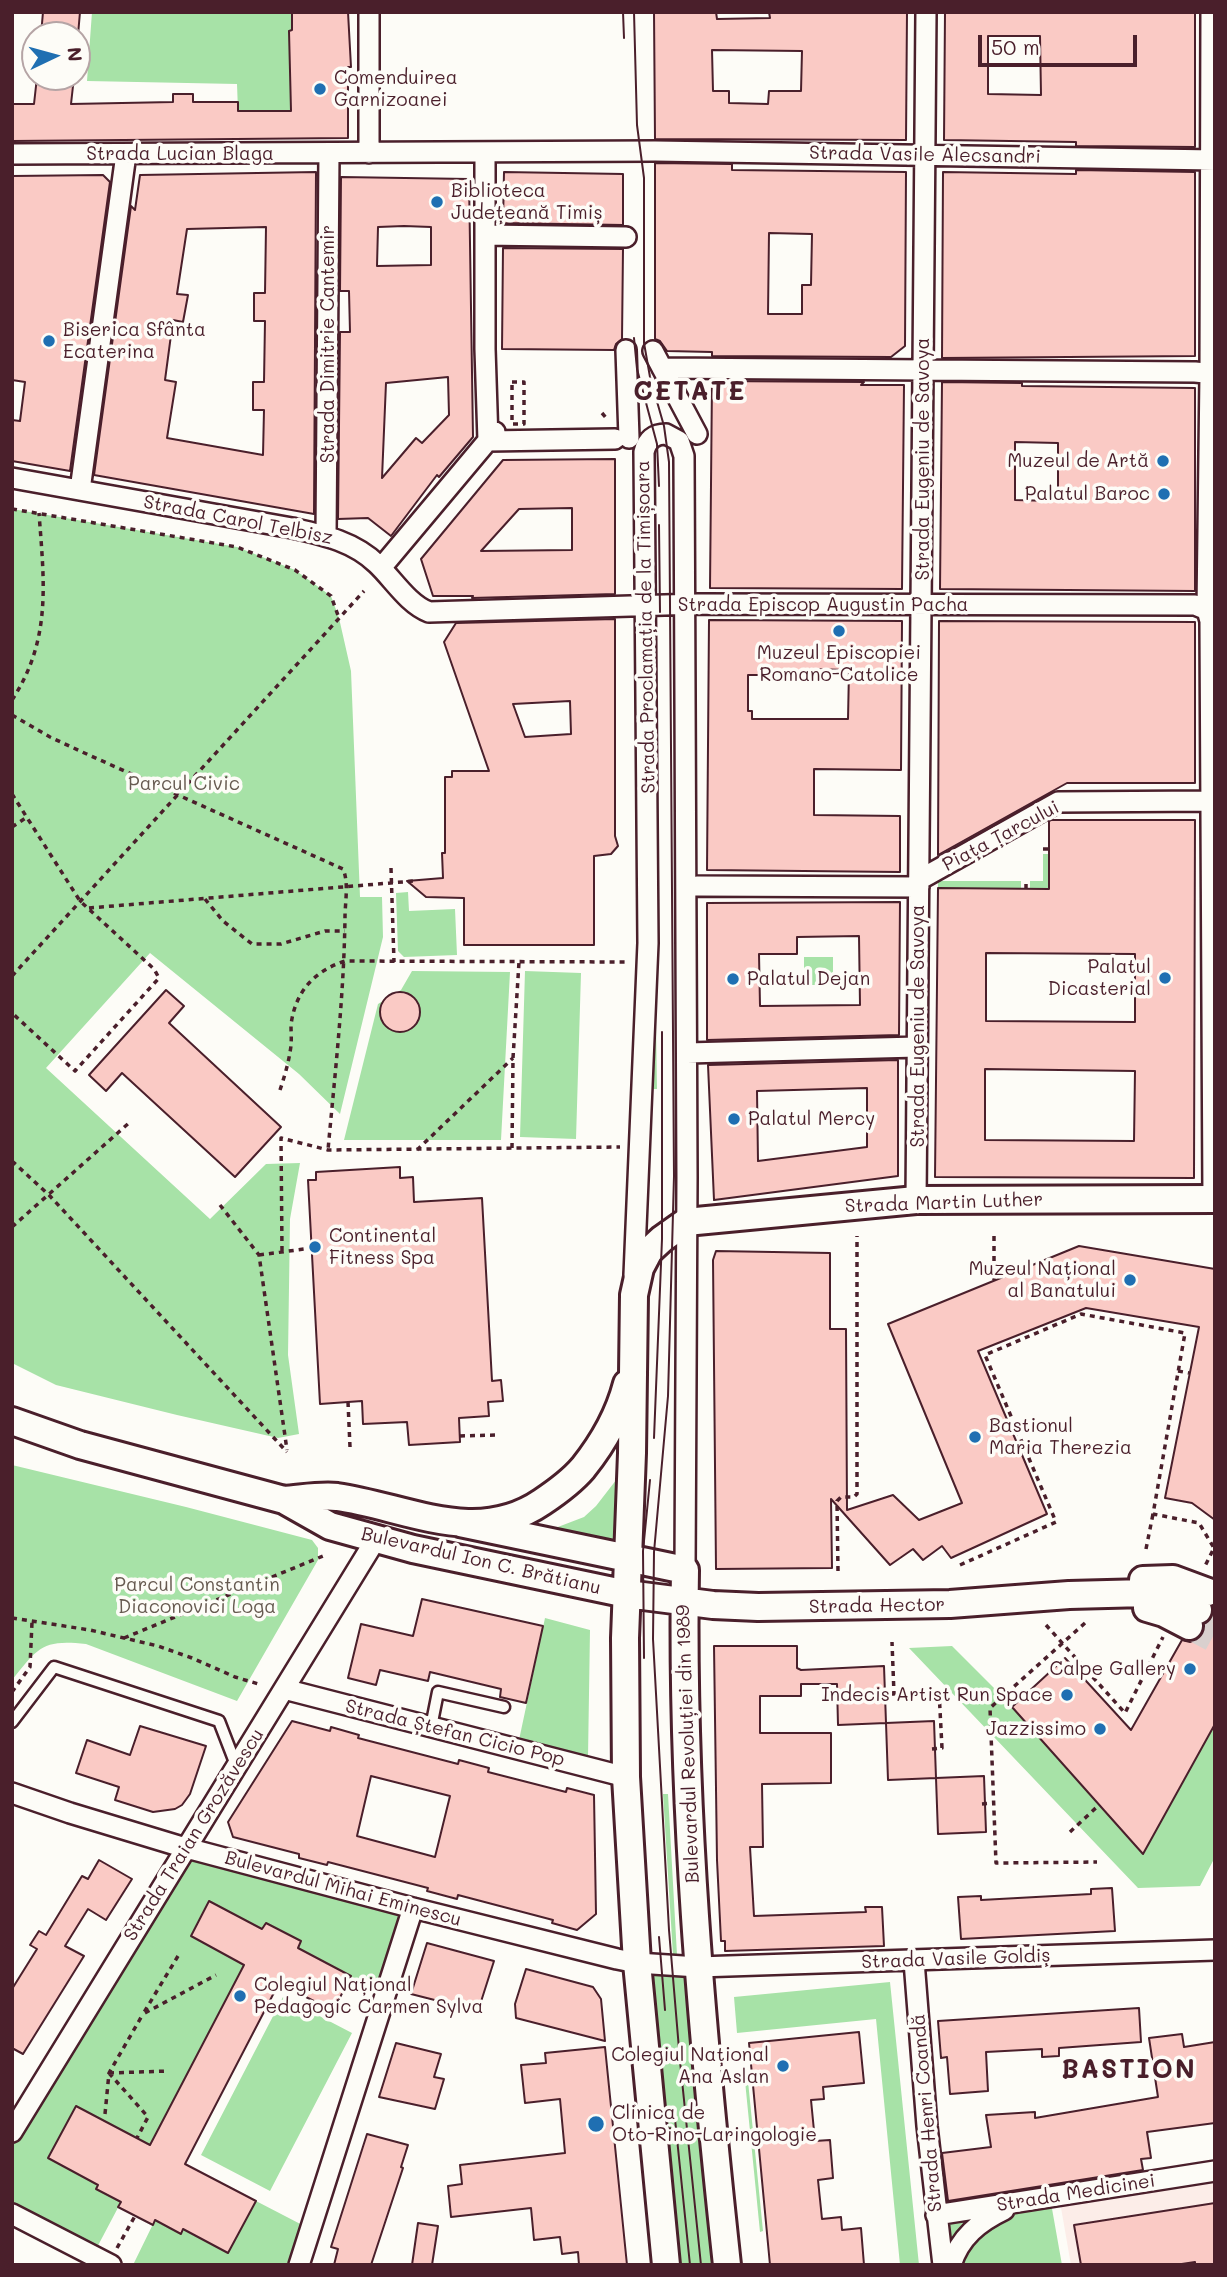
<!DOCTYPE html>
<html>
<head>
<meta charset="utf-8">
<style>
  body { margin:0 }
  #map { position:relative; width:1227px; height:2277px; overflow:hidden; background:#fdfcf7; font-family:Mali,sans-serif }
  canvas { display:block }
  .frame { position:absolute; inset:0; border:14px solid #4a1f2b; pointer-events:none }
  .north { position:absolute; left:21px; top:21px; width:70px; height:70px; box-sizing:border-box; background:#fdfcf7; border:2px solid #b5a4a5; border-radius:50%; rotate:85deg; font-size:19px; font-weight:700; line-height:28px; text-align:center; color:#4a1f2b }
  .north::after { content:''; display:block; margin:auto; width:24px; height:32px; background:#1f6fb2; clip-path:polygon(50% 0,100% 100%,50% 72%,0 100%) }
  .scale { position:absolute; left:978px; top:35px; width:159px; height:32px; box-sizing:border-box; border:4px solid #4a1f2b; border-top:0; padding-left:9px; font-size:21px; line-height:24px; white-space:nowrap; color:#4a1f2b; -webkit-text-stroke:5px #fdfcf7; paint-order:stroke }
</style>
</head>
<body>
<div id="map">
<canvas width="1227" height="2277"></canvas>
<div class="frame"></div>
<div class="north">N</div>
<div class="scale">50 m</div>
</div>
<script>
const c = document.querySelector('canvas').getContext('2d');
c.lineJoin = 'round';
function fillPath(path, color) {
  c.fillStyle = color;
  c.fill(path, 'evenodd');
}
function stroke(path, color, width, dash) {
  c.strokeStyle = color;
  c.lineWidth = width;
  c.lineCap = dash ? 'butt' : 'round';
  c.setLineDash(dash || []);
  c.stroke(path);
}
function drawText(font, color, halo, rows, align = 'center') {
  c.font = font + ' Mali,sans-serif';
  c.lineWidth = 7;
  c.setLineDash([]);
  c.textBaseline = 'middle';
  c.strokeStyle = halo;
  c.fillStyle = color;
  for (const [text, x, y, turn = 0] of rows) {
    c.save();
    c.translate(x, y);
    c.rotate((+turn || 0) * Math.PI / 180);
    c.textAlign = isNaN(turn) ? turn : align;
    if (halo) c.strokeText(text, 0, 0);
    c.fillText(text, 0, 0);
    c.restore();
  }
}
fillPath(new Path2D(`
  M1215,2183V2265H1071L1060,2202Z`), '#fcede8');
fillPath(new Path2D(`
  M92,12H292V30L289,31L291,111H238L237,84L87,81Z
  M12,509L237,547L295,570L331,596L339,618L351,671L360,897H382L383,937L340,1114L299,1074L150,953L46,1068L210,1219L266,1164L300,1163L290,1219L288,1355L299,1434L278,1438L177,1415L56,1385L12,1363Z
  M1043,854H1049V889L1030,888V881H1043Z
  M938,881H1021V888H938Z
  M408,892L409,911L455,909L457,955L404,957L398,951L396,893Z
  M804,957H833V985H804Z
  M412,971L510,972L501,1140H344L378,1004L401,990Z
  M525,971L581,973L576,1139L520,1137Z
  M656,1024L657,1089H650L652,1050Z
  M12,1465L186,1507L312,1540L318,1548V1560L237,1701L86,1644C42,1639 38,1648 12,1680Z
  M620,1475L617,1547L550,1530L584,1517L596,1506Z
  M545,1618L590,1630L588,1757L519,1740Z
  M952,1646L1003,1697L1143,1854L1215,1724V1857L1200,1886L1138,1888L909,1648Z
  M663,1794H668L677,1955H673Z
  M187,1848L413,1908L385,1995L298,1948L301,1941L266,1923L262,1929L208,1901L191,1936L217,1950L250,1954L150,2145L76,2106L49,2158L98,2185L96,2189L121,2202L93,2255L12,2214V2132Z
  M642,1970L692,1973L721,2265H672Z
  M890,1982L919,2265H900L876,2019L737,2033L734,1997Z
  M283,1997L352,2033L270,2191L201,2155Z
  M745,2081H748L763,2231L760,2232Z
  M256,2201L310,2229L299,2265H133L155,2220L180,2233L183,2229L228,2253Z
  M1051,2203L1062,2265H947L941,2218Z`), '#a7e2a7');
const building = new Path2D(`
  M43,12H80L78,35H41Z
  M292,12H348L351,67H348V138L12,141V104H34L37,77H74L71,104L173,102V94H193V102H238V111H291L289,31L292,30Z
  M654,12H716L717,19L770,18L769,12H907L906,140L655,139ZM712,50L802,51L801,91H769L768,104L729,103V91H713Z
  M945,12H1195V147L1076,146V142L944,140ZM988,36H1040L1041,95L988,94Z
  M655,163L732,164V170L906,172L905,346L891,357L712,356V352L667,351L660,341L655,339ZM769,233L812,234L811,285H802V314H768Z
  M1076,170L1195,172V356L942,358L943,172L1076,174Z
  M316,172L314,514L94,475L131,206L135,210L140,175ZM266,227L265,293H254V321H265L264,382H253V410H264L263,455L167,438L176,382L165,380L173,320L183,322L188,295L177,294L187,229Z
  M504,172L623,174V225L503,223Z
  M103,175L110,182L70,471L12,461V420L20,421L25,382L12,380V176Z
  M341,177L469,179L473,437L439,477L437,475L391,536L368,518L338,519L340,332H350L349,291H340ZM404,226L431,227V265L377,266L378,227ZM448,377L449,415L422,443L416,438L382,478L386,383Z
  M503,248L623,249L622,339L616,344L614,350L502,349Z
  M712,381L864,382L861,385H904L902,589L710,588Z
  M942,382L1022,383V386L1195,388V591L940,589ZM1015,442L1058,443V488L1053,501L1015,500Z
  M615,459V594L472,598L473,596H433L421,559L503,460ZM572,508V550L481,551L519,509Z
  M615,619V836L618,846L611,854L594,856V945H464V898L426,897L407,881L443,878L442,853H445V777H452V771H489L444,642L456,623ZM570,701L571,734L525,737L513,704Z
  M709,620L902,621L901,770L814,769V815L900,816V872L707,870ZM806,669L849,670L848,719H752V711H748V675H806Z
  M939,621L1195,622V783H1067L938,855Z
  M1051,820H1195L1194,1178L935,1177L938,888L1049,889V821ZM986,953L1135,954V1022L986,1021ZM985,1069L1135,1071L1134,1141L985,1140Z
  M900,902L899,1035L707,1040V903ZM859,936L860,1005L760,1006L759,954H797V937Z
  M166,990L184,1006L169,1023L281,1127L235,1177L122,1073L106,1091L89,1075Z
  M380 1012a20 20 0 1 1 40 0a20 20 0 1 1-40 0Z
  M898,1060V1176L714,1200L708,1065ZM867,1088V1147L758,1161L757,1091Z
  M400,1167V1178L413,1177L414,1202L482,1198L492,1381L501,1380L503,1401L488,1402L489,1416L459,1418L460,1442L409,1445L407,1422L363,1424L362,1401L320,1404L308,1180H316V1172Z
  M1079,1246L1215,1269V1520L1192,1503L1165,1498L1199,1327L1086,1308L978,1351L1047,1514L951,1558L942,1546L923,1560L913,1549L890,1565L831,1499L832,1568L716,1569L713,1260L716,1251L830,1253V1329H846L847,1510L893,1495L919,1520L962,1503L888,1324Z
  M422,1599L543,1626L526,1703L500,1697L501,1689L430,1672L428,1681L380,1670L376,1685L348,1678L361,1624L413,1636Z
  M1215,1606V1724L1143,1854L1012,1707L1065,1658L1131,1730L1182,1640L1190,1642L1198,1639L1203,1633L1204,1624L1212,1617Z
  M714,1646H797V1668L801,1670L884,1666L886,1723L838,1725L837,1684H801V1696H760V1733H831V1783L762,1784L763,1847H750L754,1916L866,1912L865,1907H882L884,1946L725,1951V1941H721L717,1860Z
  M292,1721L330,1731L331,1727L359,1735L358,1738L458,1764L459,1760L489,1768L488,1772L566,1792L567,1788L594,1795L596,1914L577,1930L552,1923L553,1920L458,1895L457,1899L427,1891L428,1888L328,1862L327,1865L299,1858V1854L233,1837L228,1822ZM371,1776L450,1796L435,1857L357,1836Z
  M934,1721L936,1778L888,1780L886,1723Z
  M140,1726L206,1746L190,1794L182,1805L175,1809L153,1812L115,1800L119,1787L76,1773L87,1740L130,1755Z
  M984,1776L986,1832L938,1834L936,1778Z
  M99,1860L132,1879L106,1920L88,1909L65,1946L84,1956L23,2054L12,2048V1989L37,1949L30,1945L39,1931L46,1935L82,1876L88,1879Z
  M1112,1888L1115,1931L961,1939L958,1897L981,1896V1900L1091,1894V1889Z
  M209,1901L262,1929L266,1923L301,1941L298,1948L351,1976L333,2011L279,1983L185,2164L256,2201L228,2253L183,2229L181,2234L155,2220L153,2225L118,2207L121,2202L96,2189L98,2185L48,2158L76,2106L150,2145L244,1965L191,1936Z
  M427,1943L494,1961L478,2011L411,1994Z
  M526,1969L593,1987L601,1999L605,2041L516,2018L515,2004Z
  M1139,2008L1141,2042L1059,2048V2056L1042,2057V2049L986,2052L988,2091L950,2094L947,2057L941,2058L938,2021Z
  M859,2032L864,2083L823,2087L824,2099L811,2100L815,2141L830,2140L833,2178L818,2180L822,2219L841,2217L842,2230L861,2228L864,2265H770L749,2043Z
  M1182,2034L1184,2047L1215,2042V2123L1147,2132L1151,2158L1141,2159L1143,2170L948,2201L942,2153L991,2147L986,2115L1035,2112V2118L1158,2097L1149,2038Z
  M396,2043L441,2054L434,2077L444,2079L435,2109L379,2097Z
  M605,2047L627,2265H579L578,2252L562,2254L560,2237L534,2240L531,2208L451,2217L448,2186L462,2184L460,2165L565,2153L560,2099L525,2103L521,2065L546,2063L545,2053Z
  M367,2134L408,2145L401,2167L403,2168L371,2265H334L338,2249L331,2247Z
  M1215,2203V2265H1195V2262L1175,2265H1081L1074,2225Z
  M418,2223L438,2226L432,2265H412Z`);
fillPath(building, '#facac5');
stroke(building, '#4a1f2b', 2);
stroke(new Path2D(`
  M1198,1610L1215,1619
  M1189,1626L1215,1640`), '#d9d0ce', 26, [26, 13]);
const lane = new Path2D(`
  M12,1722L54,1667L219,1721L236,1765
  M431,1727L438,1692L504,1707`);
const street = new Path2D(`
  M369,12V153
  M1211,12L1210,374L1207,610L1210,621L1213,1199
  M485,152V349L488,441L615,439
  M12,154L655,151L1215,160
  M485,235L626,237
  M626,350L629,438
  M653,351L697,434
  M662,368L1195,372L1215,374
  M12,478L292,528C323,535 353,541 377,564C393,579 408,604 429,612L698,604L1195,605L1207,610H1215
  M80,490L126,154
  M326,536L329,153
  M381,568L495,432
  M919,880L1058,802L1211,801
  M697,886L919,887
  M687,1053L917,1047
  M916,1200L926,12
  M634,1275L648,943L644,452C647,440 654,434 666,434L679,441L684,456L687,1177L685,1570
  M284,1689L626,1777
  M12,1793L70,1813L179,1846L413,1908L617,1959L637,1963L698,1967L1215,1950
  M914,1961L927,2126L943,2265
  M12,2132L376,1539
  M12,2214L111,2265
  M936,2215L1215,2171
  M299,2265L413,1908
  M951,2265C960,2237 979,2222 1004,2210`);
const secondary = new Path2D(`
  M12,1421L80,1445L284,1500L330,1526L413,1549L627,1594L713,1605L758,1607L950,1604L1069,1595L1146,1593L1170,1597L1198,1610
  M284,1500C300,1499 320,1495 337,1497C407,1507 476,1547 542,1502C557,1492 571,1482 583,1468C603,1443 619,1415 627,1384
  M460,1523L685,1570C681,1803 702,2034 727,2265
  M1143,1580L1173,1579L1208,1592
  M1147,1608L1164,1613L1189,1626
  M666,2265L637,1963L626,1777L625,1638L632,1453L634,1295L640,1268L649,1251L662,1239L686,1222L916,1200L1215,1199`);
stroke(lane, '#4a1f2b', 15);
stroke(street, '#4a1f2b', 24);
stroke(secondary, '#4a1f2b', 32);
stroke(new Path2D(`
  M512,382H524V424H512Z
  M602,413L608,420
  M12,509L237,547L295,570L331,596L339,618
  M12,700C52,639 44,582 39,513
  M12,715L50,737L80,751L343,869C349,882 345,903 345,917C344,995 335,1073 328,1150
  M12,794L80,901L154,969L159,978L75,1071L12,1013
  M12,827L27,817
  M1043,849H1049
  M391,868L394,962
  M1026,889V881
  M205,899L223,921L252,944H281L325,931H345
  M89,908L414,881
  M12,976L364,591
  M280,1090C284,1078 288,1065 290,1052C292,1043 291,1034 291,1025C295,992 314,971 345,961L628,962
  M512,1148L513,1058L519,962
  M417,1150L513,1058
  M12,1161L49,1195L287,1452
  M220,1205L259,1255L287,1450
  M12,1227L130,1122
  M994,1236V1280
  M282,1251L281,1138L328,1150L620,1147
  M259,1255L312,1248
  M1178,1371L1189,1373
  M348,1402L350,1447
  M460,1436L498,1435
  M1146,1549L1153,1514
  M960,1565L1056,1522L985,1355L1081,1314L1185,1333L1153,1514L1199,1523L1214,1548L1205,1566
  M838,1571L837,1501L841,1497H854L857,1494V1236
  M12,1618L90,1630L158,1646L192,1658L235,1677L262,1685
  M1085,1623L990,1708L996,1863L1097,1862
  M1046,1625L1125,1713L1163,1637
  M124,1638L323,1556
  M12,1692L30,1667L32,1622
  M882,1694H894L892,1642
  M932,1749L942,1748L939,1691
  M982,1804L994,1803
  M1070,1832L1099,1805
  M178,1956L143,2014L216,1975
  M109,2073L148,2117L137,2138
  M109,2073L168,2071
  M105,2114L109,2073L143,2014
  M117,2248L135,2216`), '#4a1f2b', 3.5, [5, 5]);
stroke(lane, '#fdfcf7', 10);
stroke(street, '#fdfcf7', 19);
stroke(secondary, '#fdfcf7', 26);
stroke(new Path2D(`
  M623,12L624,38
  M634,12L637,125L644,178V343L650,377L664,426L669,462L674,1176L668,1396L654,1552L653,1639L669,1930L680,2061L701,2265
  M634,338L637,369L657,444L659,486
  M659,525L660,612
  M654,1438L662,1239V1032
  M644,1658L643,1551L650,1480
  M659,1937L665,2010
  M675,2119L690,2265`), '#4a1f2b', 2);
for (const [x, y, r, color] of [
  [320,89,7,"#1f6fb2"],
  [437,202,7,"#1f6fb2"],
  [49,341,7,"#1f6fb2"],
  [1163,461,7,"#1f6fb2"],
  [1164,494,7,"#1f6fb2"],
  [839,631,7,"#1f6fb2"],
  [1165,978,7,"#1f6fb2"],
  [733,979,7,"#1f6fb2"],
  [734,1119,7,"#1f6fb2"],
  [315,1247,7,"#1f6fb2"],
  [1130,1280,7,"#1f6fb2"],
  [975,1437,7,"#1f6fb2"],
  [1190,1669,7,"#1f6fb2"],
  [1067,1695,7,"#1f6fb2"],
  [1100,1729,7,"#1f6fb2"],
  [240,1996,7,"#1f6fb2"],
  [783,2066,7,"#1f6fb2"],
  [596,2124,9,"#1f6fb2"]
]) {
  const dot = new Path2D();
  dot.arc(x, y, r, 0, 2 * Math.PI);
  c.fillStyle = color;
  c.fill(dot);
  stroke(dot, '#fdfcf7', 2.5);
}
drawText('19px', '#4a1f2b', '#fdfcf7', [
  ["Comenduirea",334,78],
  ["Garnizoanei",334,100],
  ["Biblioteca",451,191],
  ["Județeană Timiș",451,213],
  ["Biserica Sfânta",63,330],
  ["Ecaterina",63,352],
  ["Muzeul de Artă",1149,461,"right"],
  ["Palatul Baroc",1150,494,"right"],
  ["Muzeul Episcopiei",839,653,"center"],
  ["Romano-Catolice",839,675,"center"],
  ["Palatul",1151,967,"right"],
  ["Dicasterial",1151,989,"right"],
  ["Palatul Dejan",747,979],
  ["Palatul Mercy",748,1119],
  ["Continental",329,1236],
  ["Fitness Spa",329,1258],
  ["Muzeul Național",1116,1269,"right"],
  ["al Banatului",1116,1291,"right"],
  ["Bastionul",989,1426],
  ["Maria Therezia",989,1448],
  ["Calpe Gallery",1176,1669,"right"],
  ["Indecis Artist Run Space",1053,1695,"right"],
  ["Jazzissimo",1086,1729,"right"],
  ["Colegiul Național",254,1985],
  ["Pedagogic Carmen Sylva",254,2007],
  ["Colegiul Național",769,2055,"right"],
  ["Ana Aslan",769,2077,"right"],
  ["Clinica de",612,2113],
  ["Oto-Rino-Laringologie",612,2135]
], 'left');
drawText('19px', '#4a1f2b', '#fdfcf7', [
  ["Strada Lucian Blaga",180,154],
  ["Strada Vasile Alecsandri",925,155,1],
  ["Strada Dimitrie Cantemir",328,344,-90],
  ["Strada Eugeniu de Savoya",923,459,-90],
  ["Strada Carol Telbisz",238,520,11],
  ["Strada Episcop Augustin Pacha",823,605],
  ["Strada Proclamația de la Timișoara",646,627,-91],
  ["Piața Țarcului",1001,836,-28],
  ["Strada Eugeniu de Savoya",918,1026,-90],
  ["Strada Martin Luther",944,1203,-2],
  ["Bulevardul Ion C. Brătianu",481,1561,13],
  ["Strada Hector",877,1606,-1],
  ["Strada Ștefan Cicio Pop",455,1733,14],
  ["Bulevardul Revoluției din 1989",688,1744,-92],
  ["Strada Traian Grozăvescu",194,1835,-58],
  ["Bulevardul Mihai Eminescu",343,1889,15],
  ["Strada Vasile Goldiș",956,1959,-2],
  ["Strada Henri Coandă",927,2113,-95],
  ["Strada Medicinei",1076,2193,-9]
]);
drawText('19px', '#665a50', '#fdfcf7', [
  ["Parcul Civic",184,784],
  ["Parcul Constantin",197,1585],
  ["Diaconovici Loga",197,1607]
]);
c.letterSpacing = '2px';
drawText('bold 26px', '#4a1f2b', '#fdfcf7', [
  ["CETATE",690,392],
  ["BASTION",1129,2070]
]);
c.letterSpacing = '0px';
</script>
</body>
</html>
